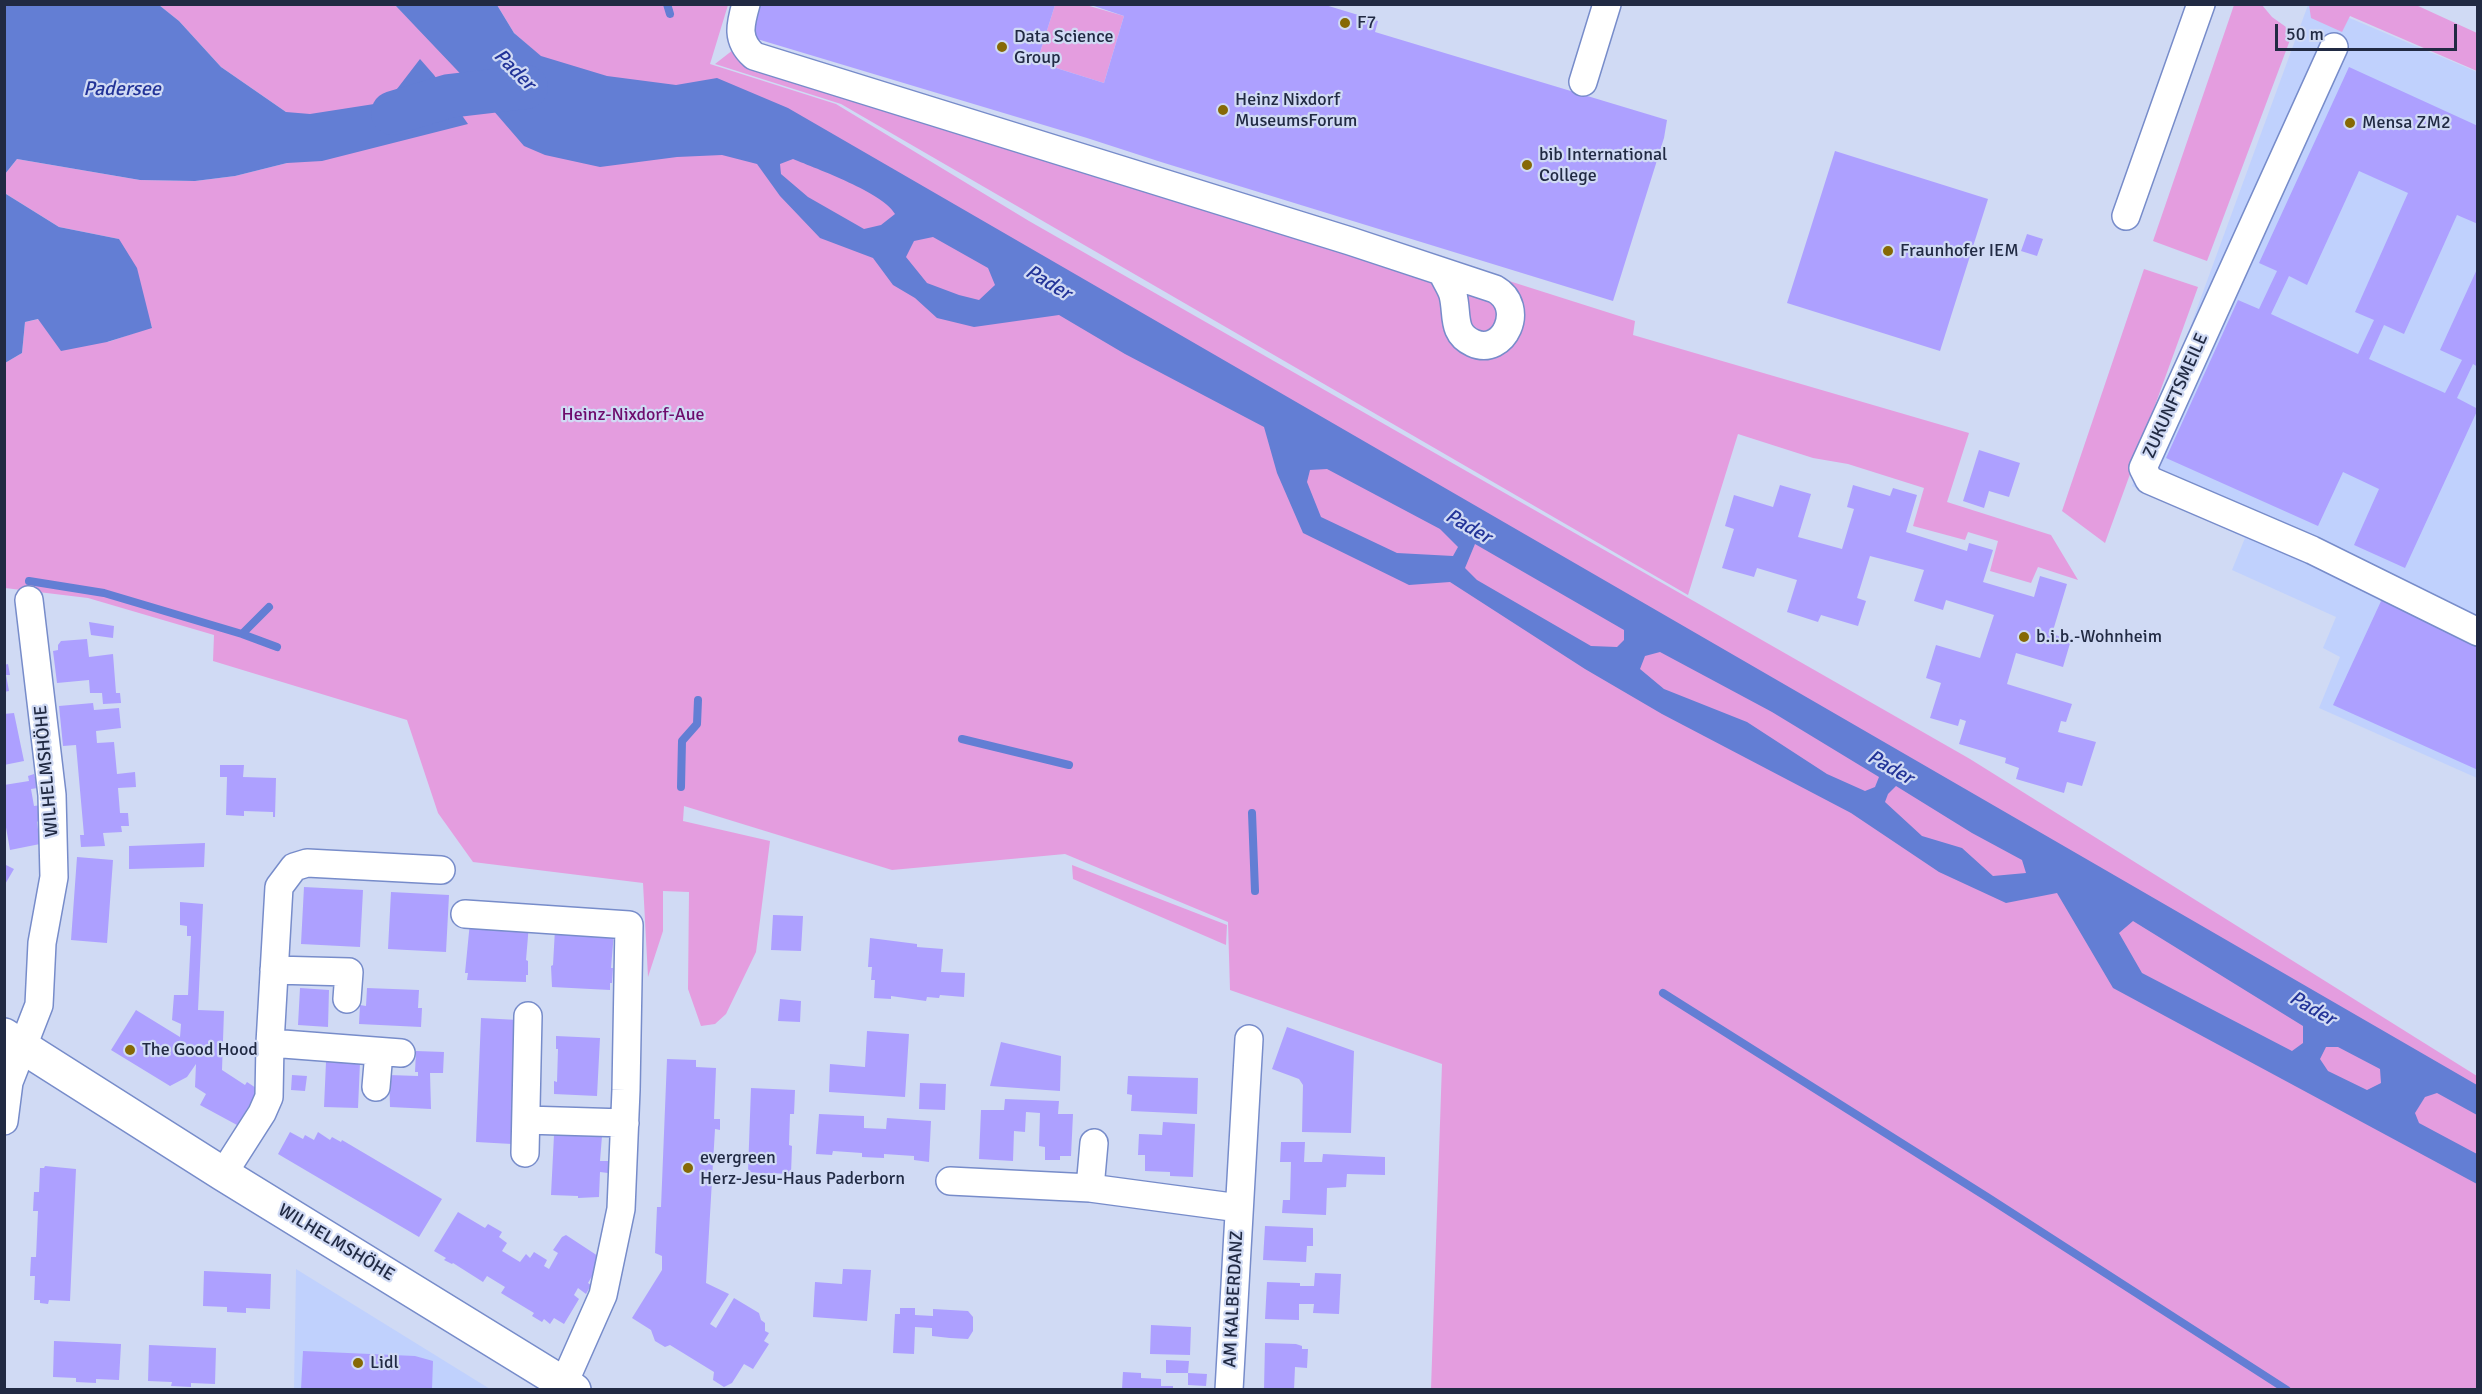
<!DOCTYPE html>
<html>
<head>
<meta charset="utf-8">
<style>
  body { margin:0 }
  #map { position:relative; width:2482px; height:1394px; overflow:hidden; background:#d0daf4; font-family:Signika,sans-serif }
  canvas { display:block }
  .frame { position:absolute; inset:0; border:6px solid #212a43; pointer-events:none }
  .scale { position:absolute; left:2275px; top:24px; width:182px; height:27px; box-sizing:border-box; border:3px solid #212a43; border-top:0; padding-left:8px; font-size:18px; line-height:21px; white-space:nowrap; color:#212a43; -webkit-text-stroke:4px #d0daf4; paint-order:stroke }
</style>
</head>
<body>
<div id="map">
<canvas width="2482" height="1394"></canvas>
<div class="frame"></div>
<div class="scale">50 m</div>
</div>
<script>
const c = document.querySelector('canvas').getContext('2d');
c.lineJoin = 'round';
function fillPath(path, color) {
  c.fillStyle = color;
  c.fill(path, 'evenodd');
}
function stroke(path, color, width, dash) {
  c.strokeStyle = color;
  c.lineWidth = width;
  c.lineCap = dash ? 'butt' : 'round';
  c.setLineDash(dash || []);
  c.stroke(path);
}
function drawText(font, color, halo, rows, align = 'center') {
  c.font = font + ' Signika,sans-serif';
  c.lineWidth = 4.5;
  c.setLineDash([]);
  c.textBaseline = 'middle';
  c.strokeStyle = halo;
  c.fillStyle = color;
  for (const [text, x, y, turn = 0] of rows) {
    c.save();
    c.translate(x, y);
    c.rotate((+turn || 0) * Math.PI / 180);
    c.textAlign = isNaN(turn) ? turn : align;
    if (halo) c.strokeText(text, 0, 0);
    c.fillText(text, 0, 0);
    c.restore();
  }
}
fillPath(new Path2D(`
  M2308,5H2319L2477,72V778L2319,708L2340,657L2323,648L2336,617L2232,570L2245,538L2132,486Z
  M296,1269L490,1389L294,1390Z`), '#c0d1fd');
fillPath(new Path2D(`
  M159,5H395L420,30L540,56L514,33L497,5H728L710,64L836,104L1029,221L1970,759L2477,1076V1389H1431L1442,1064L1230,990L1228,922L1065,854L892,870L684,806L683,821L770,841L756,952L726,1014L715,1024L701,1026L688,989L689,892L663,891V931L648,977L643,883L473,862L438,813L407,720L213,661L214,635L88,598L5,588V363L22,353L25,322L39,319L108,342L152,327L119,239L59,227L6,194L5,174L17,159L140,180L195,181L235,176L287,163L286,112L221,67L179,21Z
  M1055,5H1086L1124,16L1104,83L1037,62Z
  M2234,5H2262L2272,17L2293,32L2207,261L2153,241Z
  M2309,5H2416L2477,33V71L2350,16L2342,32L2311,18Z
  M747,39L1635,321L1633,335L1969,433L1947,502L2051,535L2078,580L2038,567L2031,583L1990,571L1998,541L1968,532L1965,540L1913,526L1924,488L1848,464L1813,458L1738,434L1688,595L841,104L715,64Z
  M2144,269L2198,287L2105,543L2062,511Z
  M1072,865L1227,925L1226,945L1073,879Z`), '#e49ddf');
fillPath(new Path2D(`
  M5,4L159,5L179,21L221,67L286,112L310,114L387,102L420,59L434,75L468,124L322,161L287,163L235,176L195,181L140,180L17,159L5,174Z
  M395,5H497L514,33L541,56L607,76L676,85L717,78L788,108L2477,1085V1115L2437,1093L2425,1097L2415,1113L2419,1123L2477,1154V1184L2113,988L2057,893L2006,903L1939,872L1851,813L1662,714L1585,669L1450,582L1409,585L1303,533L1277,473L1264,427L1125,354L1059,315L974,327L937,318L915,298L893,285L873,258L820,238L780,196L757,164L722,155L677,157L600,167L545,155L524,146L473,87ZM793,159C817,169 884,193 895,214L881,225L864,229L808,197L781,174L780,164ZM933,237L988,268L995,285L979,300L959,295L927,283L906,257L914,241ZM1327,469L1440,529L1458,547L1453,556L1397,553L1321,517L1307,482L1310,470ZM1475,544L1624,630V640L1617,647L1591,646L1477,580L1465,568ZM1660,652L1772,712L1879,777L1875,787L1865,791L1827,774L1747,722L1664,689L1640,669L1645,656ZM1896,786L1972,833L2022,860L2026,873L1993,876L1962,848L1922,836L1885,802L1888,794ZM2133,921L2303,1026V1043L2292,1051L2142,973L2119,933ZM2326,1047H2338L2380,1069L2381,1083L2367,1090L2328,1071L2320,1059Z
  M4,191L6,194L59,227L119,239L137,268L152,328L107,342L61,351L38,319L25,322L22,353L5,363Z`), '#637ed4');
stroke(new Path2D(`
  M667,4L670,14
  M29,581L104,593L242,634L269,607
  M242,634L277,647
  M962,739L1069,765
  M681,787L682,741L697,724L698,700
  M1252,813L1255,891
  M1663,993L1987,1197L2287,1390`), '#637ed4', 8);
stroke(new Path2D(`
  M393,113L449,96L526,87`), '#637ed4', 44);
fillPath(new Path2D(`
  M1088,4H1322L1378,21L1375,32L1667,120L1664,138L1613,301L1161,162L1087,138L747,36L756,5H1055L1037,62L1104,83L1124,16Z
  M2349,67L2478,126V224L2457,215L2404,334L2384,325L2369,359L2445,393L2462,360L2440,350L2478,267V367L2473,364L2457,398L2478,409L2405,568L2354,545L2379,489L2343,472L2318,526L2166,458L2238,300L2259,309L2277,271L2259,263ZM2359,171L2408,193L2355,312L2374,320L2358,354L2271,314L2289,276L2307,285Z
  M1835,151L1988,199L1940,351L1787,303Z
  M2027,234L2043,239L2037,256L2021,251Z
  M1979,450L2020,463L2009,497L1989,491L1984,508L1963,501Z
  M1780,485L1811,494L1798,537L1842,549L1854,509L1847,507L1853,485L1890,496L1893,488L1917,495L1906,532L1967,551L1969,543L1993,550L1983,582L2034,597L2040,576L2067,584L2052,634L2071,640L2063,667L2016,653L2007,684L2072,704L2066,722L2061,721L2058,732L2096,742L2082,786L2067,782L2064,793L2016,779L2019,768L2005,763L2006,758L1959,744L1966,721L1960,719L1958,726L1930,718L1941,683L1926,678L1936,645L1980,658L1994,615L1946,600L1943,610L1914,601L1924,570L1870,556L1857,598L1866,601L1858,626L1821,615L1818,622L1787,612L1797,580L1757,568L1754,577L1722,568L1734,529L1725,526L1734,495L1773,507Z
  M2382,599L2478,643V770L2333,705Z
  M89,622L114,626L113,638L91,635Z
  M87,639L89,657L113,654L116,693H120L121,703L103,704L102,693H90L89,680L57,683L53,651L58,650V645L61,641Z
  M8,664L10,675H6L9,691L4,692V665Z
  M93,703L94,710L119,708L121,728L96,731L97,743L114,742L117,774L135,772L136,787L118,788L120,813H128L129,826H121L122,832L103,833L105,846L81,847L80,835H84L76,745L63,746L59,706Z
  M14,713L24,761L4,765V714Z
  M220,765H244L243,777L276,778L275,817H273V812L244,811V816L226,815L227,777H220Z
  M34,774L38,788L31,789L34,806L41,805L43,816L37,822L40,844L10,850L4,816V785L29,781L28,776Z
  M205,843L204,867L129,869V846Z
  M77,857L113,860L107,943L71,940Z
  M4,864L14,869L4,886Z
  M304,887L363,890L360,947L301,944Z
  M391,892L449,895L446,952L388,949Z
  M180,902L203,904L198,1010L224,1011L222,1070L245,1085L247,1082L259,1090L237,1125L200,1105L206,1094L195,1087L196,1064L187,1077L170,1086L111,1050L136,1010L180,1037L181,1024L172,1020L174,995H188L191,936H187V926L180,925Z
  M773,915L803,916L801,951L771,950Z
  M470,922L529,924L526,960L528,961V975H526V982L467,980L468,973H465Z
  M555,929L614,932L611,968H613L612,983H610V990L552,987L551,966L553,965Z
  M870,938L917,944V947L943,949L941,972L965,973L964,997L940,995L939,998L927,997L926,1001L891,996V999L874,998L875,980H871L872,967H868Z
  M300,988L329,990L328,1027L298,1025Z
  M367,988L419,990L418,1008H422L421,1027L359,1024L360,1005L366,1006Z
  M780,999L801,1001L800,1022L778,1021Z
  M481,1018L518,1020L512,1144L476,1142Z
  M1287,1027L1354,1051L1351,1133L1302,1132L1303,1085L1299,1079L1272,1069Z
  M867,1031L909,1034L905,1097L829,1092L830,1064L865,1067Z
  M556,1036L600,1038L597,1096L554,1094V1081L557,1082L558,1049H556Z
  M1001,1042L1061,1056L1060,1091L990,1086Z
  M416,1051L444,1052L443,1073H430L431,1109L390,1107L389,1075L418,1076V1072H415Z
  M667,1059L696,1060V1067L716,1068L714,1119H720V1130L715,1129L706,1283L729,1294L710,1324L716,1328L734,1298L759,1313L761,1320L765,1323V1331L769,1333L764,1341L769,1344L753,1369L744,1364L732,1383L724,1387L713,1380L714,1372L670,1345L665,1347L655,1341L651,1330L632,1318L662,1270V1256L655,1253L657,1207H661Z
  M326,1062L360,1063L358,1108L324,1107Z
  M292,1075L307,1076L305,1091L291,1090Z
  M1128,1076L1198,1078L1197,1114L1131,1111L1132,1095L1127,1094Z
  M920,1083L946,1084L945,1110L919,1109Z
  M751,1088L795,1090L794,1114H790L789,1145L792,1146L791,1174L768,1173V1176H761V1173L748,1172Z
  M1005,1099L1059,1101L1058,1114H1073L1071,1156H1060V1160H1045V1147L1039,1146L1040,1113L1026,1112L1025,1132L1014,1131L1013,1161L979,1159L981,1110H1004Z
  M819,1114L864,1116V1128L886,1129L887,1118L931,1121L929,1162L914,1160V1156L884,1154V1158L862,1157V1153L833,1151L832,1155L816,1154Z
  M1163,1122L1195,1124L1193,1177L1170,1176V1172L1145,1171V1155H1138L1139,1134L1162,1135Z
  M290,1132L303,1139L305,1135L314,1140L318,1132L330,1140L332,1137L341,1142L342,1140L442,1199L419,1237L278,1154Z
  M581,1134L602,1136L600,1161H608V1173L600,1172L599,1197L578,1198V1196L551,1195L554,1135Z
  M1281,1142H1305L1304,1162H1322L1323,1154L1385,1157V1175L1347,1174L1346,1187L1327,1188L1326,1215L1282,1213L1283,1200H1290L1291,1162H1280Z
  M45,1166L76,1169L70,1301L49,1300L48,1304L40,1303V1300H34L35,1276H30L31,1257H36L38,1211H33L34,1192H39L40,1168H44Z
  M458,1212L485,1228L488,1224L502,1232L499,1237L507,1243L502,1251L520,1262L526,1254L530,1258L534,1252L547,1260L544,1266L549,1269L558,1253L553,1250L562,1237L566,1235L598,1256V1266L588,1283L591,1285L586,1294L578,1288L574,1295L579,1299L564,1324L554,1318L550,1324L544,1319L542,1322L532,1316L534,1313L501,1293L505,1287L487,1276L483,1282L453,1263L452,1264L444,1260L446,1258L434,1251Z
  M1265,1226L1313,1228V1246H1307L1306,1262L1263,1260Z
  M843,1269L871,1270L867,1321L813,1317L815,1282L842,1284Z
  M204,1271L271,1274L270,1309L246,1308V1313L227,1312V1307L203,1306Z
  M1315,1273L1341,1274L1339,1314L1313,1313L1314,1304H1299V1320L1265,1319L1267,1282L1300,1283V1286H1314Z
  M900,1308H915V1315L933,1316V1309L968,1311L973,1317V1331L968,1339L950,1338L932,1336V1328L915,1327L914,1354L893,1353L895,1314H900Z
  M1151,1325L1191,1327L1190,1355L1150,1354Z
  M54,1341L121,1344L119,1380L96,1379V1383L76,1382V1378L53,1377Z
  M1265,1343L1296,1344L1302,1346V1349H1308L1307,1368L1295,1367L1294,1390L1264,1389Z
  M149,1345L216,1348L215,1384L191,1383V1387L171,1386L172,1382L148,1381Z
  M303,1351L415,1356L433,1361L432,1389H301Z
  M1166,1360L1189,1361L1188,1373H1166Z
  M1123,1372L1141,1373V1378L1161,1379V1386H1173V1389H1122Z
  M1188,1373L1207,1374L1206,1386L1188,1385Z`), '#ada0ff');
const minor = new Path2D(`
  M746,4C740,25 736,40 754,56L1350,241L1495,289C1527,307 1504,357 1473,343C1451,333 1458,314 1453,295C1451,288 1446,281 1443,274
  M2334,47L2143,468L2149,480L2312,550L2478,632
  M1583,82L1607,4
  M2126,216L2201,4
  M465,914L629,925L626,1090L621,1209L603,1295L564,1383
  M274,970L349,972L347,999
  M270,1043L401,1053
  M376,1087L379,1052
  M526,1120L625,1123
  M4,1121L9,1082L39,1005L42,943L54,877L52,795L29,600
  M525,1153L528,1016
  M223,1174L262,1113L269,1097L270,1043L279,887L294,867L307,863L441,870
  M950,1181L1090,1188L1239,1208
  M1090,1188L1094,1143
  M1229,1390L1249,1039`);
const major = new Path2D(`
  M4,1035L223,1174L574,1390`);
stroke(minor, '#778cca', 30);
stroke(major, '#778cca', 36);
stroke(minor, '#fff', 27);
stroke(major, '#fff', 33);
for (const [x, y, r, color] of [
  [1345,23,6,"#866905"],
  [1002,47,6,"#866905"],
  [1223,110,6,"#866905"],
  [2350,123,6,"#866905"],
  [1527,165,6,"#866905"],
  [1888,251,6,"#866905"],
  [2024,637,6,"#866905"],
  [130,1050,6,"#866905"],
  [688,1168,6,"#866905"],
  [358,1363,6,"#866905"]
]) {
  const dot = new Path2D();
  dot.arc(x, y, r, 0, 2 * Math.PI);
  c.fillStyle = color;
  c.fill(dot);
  stroke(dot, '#d0daf4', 2);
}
drawText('18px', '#212a43', '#d0daf4', [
  ["F7",1357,23],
  ["Data Science",1014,37],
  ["Group",1014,58],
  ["Heinz Nixdorf",1235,100],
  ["MuseumsForum",1235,121],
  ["Mensa ZM2",2362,123],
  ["bib International",1539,155],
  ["College",1539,176],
  ["Fraunhofer IEM",1900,251],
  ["b.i.b.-Wohnheim",2036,637],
  ["The Good Hood",142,1050],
  ["evergreen",700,1158],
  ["Herz-Jesu-Haus Paderborn",700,1179],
  ["Lidl",370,1363]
], 'left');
drawText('18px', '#212a43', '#d0daf4', [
  ["ZUKUNFTSMEILE",2176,396,-66],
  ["WILHELMSHÖHE",47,771,-95],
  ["WILHELMSHÖHE",336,1243,31],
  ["AM KALBERDANZ",1234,1299,-87]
]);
drawText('18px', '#6d0b6c', '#d0daf4', [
  ["Heinz-Nixdorf-Aue",633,415]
]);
drawText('italic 20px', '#223398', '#d0daf4', [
  ["Pader",514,70,45],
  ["Padersee",122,90],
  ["Pader",1048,283,31],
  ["Pader",1468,527,30],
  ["Pader",1890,768,30],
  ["Pader",2312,1009,30]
]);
</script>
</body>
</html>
